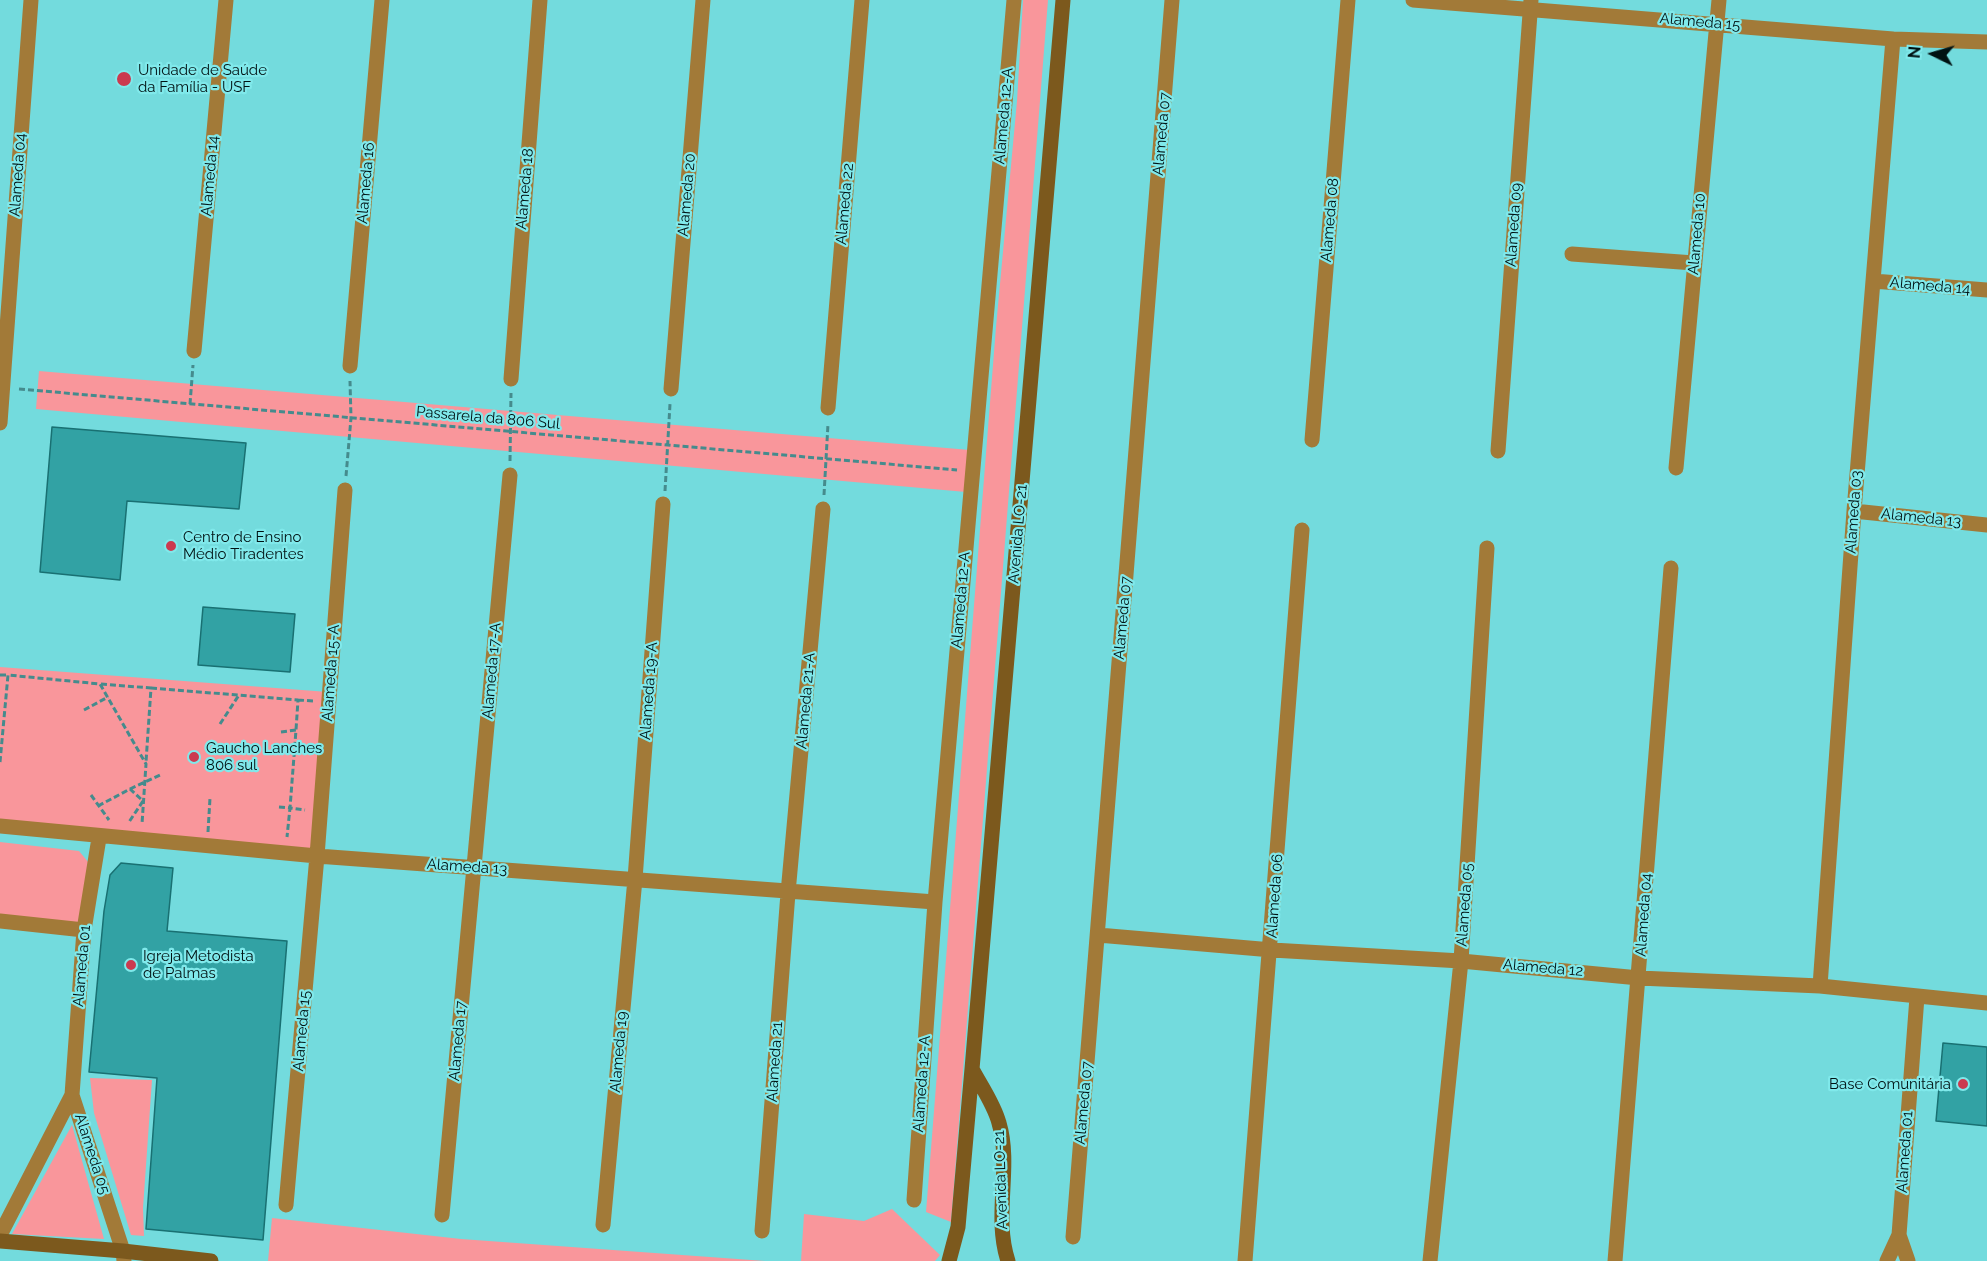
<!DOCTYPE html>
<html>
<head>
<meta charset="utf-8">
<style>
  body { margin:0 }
  #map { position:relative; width:1987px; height:1261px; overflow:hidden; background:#73dbdd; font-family:Raleway,sans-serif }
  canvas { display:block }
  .north { position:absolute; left:1903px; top:24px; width:60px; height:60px; -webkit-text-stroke:4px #80e9eb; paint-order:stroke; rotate:275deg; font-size:16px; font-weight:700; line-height:24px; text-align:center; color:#001213 }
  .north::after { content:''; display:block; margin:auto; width:21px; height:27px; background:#001213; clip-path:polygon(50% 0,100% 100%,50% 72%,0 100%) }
</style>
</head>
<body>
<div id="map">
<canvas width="1987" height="1261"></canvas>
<div class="north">N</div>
</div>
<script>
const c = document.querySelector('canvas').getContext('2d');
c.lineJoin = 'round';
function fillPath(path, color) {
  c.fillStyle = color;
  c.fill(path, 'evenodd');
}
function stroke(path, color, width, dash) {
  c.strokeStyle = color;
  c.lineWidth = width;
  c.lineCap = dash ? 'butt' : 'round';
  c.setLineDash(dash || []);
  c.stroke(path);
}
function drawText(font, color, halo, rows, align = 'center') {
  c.font = font + ' Raleway,sans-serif';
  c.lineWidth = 4.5;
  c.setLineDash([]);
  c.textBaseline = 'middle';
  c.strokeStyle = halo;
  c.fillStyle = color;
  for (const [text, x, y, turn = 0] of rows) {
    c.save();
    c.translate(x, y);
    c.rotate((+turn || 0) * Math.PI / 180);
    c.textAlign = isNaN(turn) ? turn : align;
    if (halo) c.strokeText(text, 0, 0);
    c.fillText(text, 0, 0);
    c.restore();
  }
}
fillPath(new Path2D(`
  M1023,0H1048L951,1222L926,1212L996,327L1017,101Z
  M39,371L970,450L966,492L36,409Z
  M0,667L328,692L316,854L0,824Z
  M0,842L79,851L89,863L82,926L0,918Z
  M90,1078L152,1080L143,1208L144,1236L131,1235L94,1113Z
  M72,1125L104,1239L12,1234Z
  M892,1209L940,1255L935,1261H801L804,1214L864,1221Z
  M272,1218L461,1239L765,1261H268Z`), '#f9969b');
const building = new Path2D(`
  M52,427L246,443L239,509L127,501L120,580L40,572Z
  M203,607L295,614L290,672L198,665Z
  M121,863L173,868L167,931L287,941L263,1240L146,1229L157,1078L89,1072L104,911L110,875Z
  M1943,1043L1987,1047V1126L1936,1121Z`);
fillPath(building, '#32a2a4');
stroke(building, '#197072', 1.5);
stroke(new Path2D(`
  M19,389L957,470
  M190,404L193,365
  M510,461L511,393
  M346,476L351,418L350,381
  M665,491L670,404
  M824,495L828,424
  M0,675H8
  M101,684L151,688L146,762
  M151,688L298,700L296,730
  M298,700L314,701
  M84,710L108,697
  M220,724L239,695
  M281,732L296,730L290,808L305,810
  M0,762L8,675L100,684L146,764L142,824
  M130,789L160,775
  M91,795L109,820
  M98,806L130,789L143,801L129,822
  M279,807L290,808L287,837
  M208,832L210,798`), '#458b8d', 3, [6, 3]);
stroke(new Path2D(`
  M1413,0L1893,39L1987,42
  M1572,254L1694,263
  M1873,281L1987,290
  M194,351L226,0
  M350,366L382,0
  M511,379L540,0
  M671,389L703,0
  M828,408L862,0
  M0,423L31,0
  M1312,440L1348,0
  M1498,451L1531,0
  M1676,468L1719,0
  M1854,511L1987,525
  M0,826L317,856L935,902
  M99,838L84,930L72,1095L123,1251L124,1261
  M0,921L84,930
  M1098,935L1272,950L1461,961L1639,978L1820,986L1987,1003
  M1820,986L1854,511L1893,39
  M914,1200L935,902L1014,0
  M286,1205L317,856L345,490
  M442,1215L510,475
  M603,1225L635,879L663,504
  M762,1231L788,893L823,509
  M0,1235L72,1095
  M1899,1235L1908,1261
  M1073,1237L1172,0
  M1245,1261L1302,530
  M1430,1261L1461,961L1487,548
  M1615,1261L1671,568
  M1887,1261L1899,1235L1917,997`), '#a27a38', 15);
stroke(new Path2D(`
  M972,1069C981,1086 994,1104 999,1123C1012,1167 993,1216 1008,1261
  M0,1241L123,1251L211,1261
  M949,1261L958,1227L972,1069L1063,0`), '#7c591d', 15);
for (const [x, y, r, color] of [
  [124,79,8,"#cb3a4f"],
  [171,546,6,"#cb3a4f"],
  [194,757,6,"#cb3a4f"],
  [131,965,6,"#cb3a4f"],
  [1963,1084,6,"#cb3a4f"]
]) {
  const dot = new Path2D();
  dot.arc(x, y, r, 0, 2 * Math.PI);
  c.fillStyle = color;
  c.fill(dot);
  stroke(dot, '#80e9eb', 2);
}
drawText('15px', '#001213', '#80e9eb', [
  ["Alameda 15",1700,22,5],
  ["Alameda 12-A",1004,116,-85],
  ["Alameda 07",1162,134,-85],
  ["Alameda 04",18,175,-86],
  ["Alameda 14",210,176,-85],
  ["Alameda 16",366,183,-85],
  ["Alameda 18",525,189,-85],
  ["Alameda 20",687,195,-85],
  ["Alameda 22",845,204,-85],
  ["Alameda 08",1330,220,-85],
  ["Alameda 09",1514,225,-86],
  ["Alameda 10",1697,234,-85],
  ["Alameda 14",1930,286,5],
  ["Passarela da 806 Sul",488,418,5],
  ["Alameda 03",1854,512,-86],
  ["Alameda 13",1921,518,6],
  ["Avenida LO-21",1018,534,-85],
  ["Alameda 12-A",961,600,-85],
  ["Alameda 07",1123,618,-85],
  ["Alameda 17-A",492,671,-85],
  ["Alameda 15-A",331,673,-86],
  ["Alameda 19-A",649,691,-86],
  ["Alameda 21-A",806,701,-85],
  ["Alameda 13",467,867,4],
  ["Alameda 06",1275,896,-86],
  ["Alameda 05",1465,905,-86],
  ["Alameda 04",1644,915,-86],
  ["Alameda 01",82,966,-85],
  ["Alameda 12",1543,968,5],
  ["Alameda 15",302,1031,-85],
  ["Alameda 17",458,1041,-85],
  ["Alameda 19",619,1052,-85],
  ["Alameda 21",775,1062,-86],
  ["Alameda 12-A",922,1084,-86],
  ["Alameda 07",1084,1103,-85],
  ["Alameda 01",1905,1152,-86],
  ["Alameda 05",92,1154,72],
  ["Avenida LO-21",1001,1180,-92]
]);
drawText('15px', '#001213', '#80e9eb', [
  ["Unidade de Saúde",138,70],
  ["da Família - USF",138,87],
  ["Centro de Ensino",183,537],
  ["Médio Tiradentes",183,554],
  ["Gaucho Lanches",206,748],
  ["806 sul",206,765],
  ["Igreja Metodista",143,956],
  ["de Palmas",143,973],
  ["Base Comunitária",1951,1084,"right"]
], 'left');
</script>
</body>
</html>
